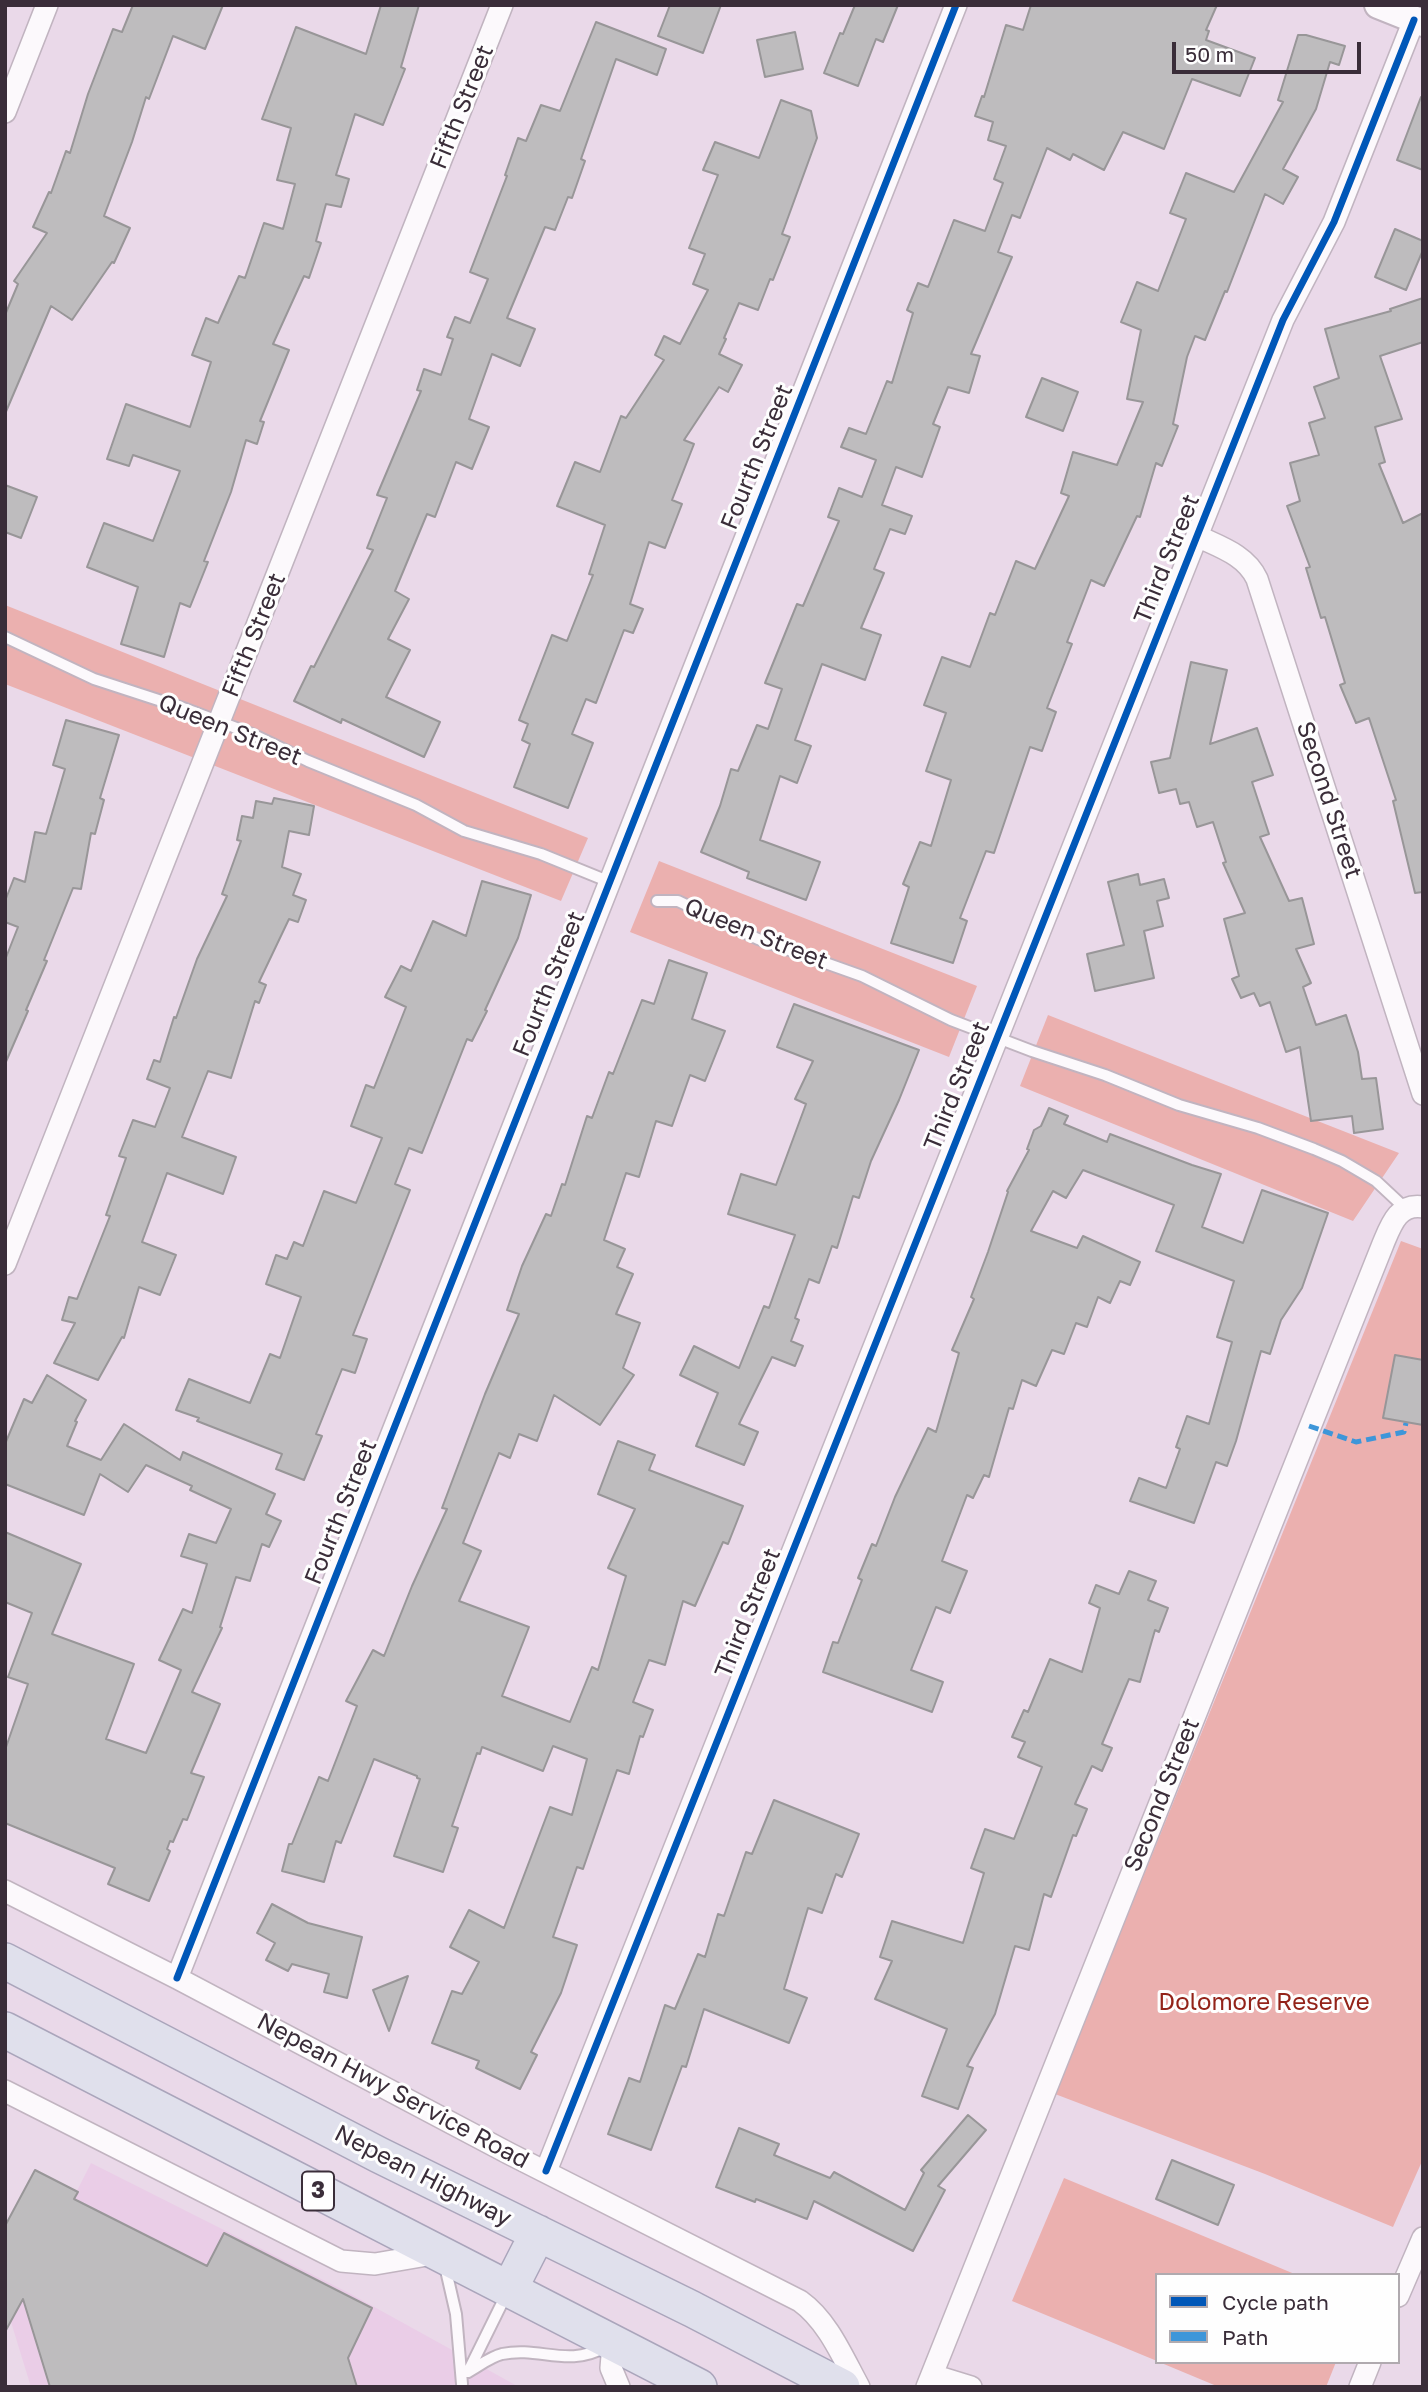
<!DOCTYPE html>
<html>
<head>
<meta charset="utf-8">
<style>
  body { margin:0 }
  #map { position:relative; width:1428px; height:2392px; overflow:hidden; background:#ead9e9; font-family:"Golos Text",sans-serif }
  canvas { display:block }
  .frame { position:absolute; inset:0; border:7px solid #3a2d39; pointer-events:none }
  .legend { position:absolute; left:1155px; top:2273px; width:245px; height:91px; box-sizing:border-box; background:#fefefe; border:2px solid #b0aaaf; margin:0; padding:9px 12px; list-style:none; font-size:21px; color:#3a2d39 }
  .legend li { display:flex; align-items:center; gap:14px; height:35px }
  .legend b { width:35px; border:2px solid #b0aaaf }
  .scale { position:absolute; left:1172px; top:42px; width:189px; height:32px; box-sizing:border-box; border:4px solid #3a2d39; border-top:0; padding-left:9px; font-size:21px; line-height:24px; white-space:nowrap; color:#3a2d39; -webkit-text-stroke:5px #fefefe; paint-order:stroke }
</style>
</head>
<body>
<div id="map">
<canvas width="1428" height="2392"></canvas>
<div class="frame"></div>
<ul class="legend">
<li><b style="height:9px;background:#0057b8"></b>Cycle path</li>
<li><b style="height:9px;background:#3e96d9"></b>Path</li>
</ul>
<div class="scale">50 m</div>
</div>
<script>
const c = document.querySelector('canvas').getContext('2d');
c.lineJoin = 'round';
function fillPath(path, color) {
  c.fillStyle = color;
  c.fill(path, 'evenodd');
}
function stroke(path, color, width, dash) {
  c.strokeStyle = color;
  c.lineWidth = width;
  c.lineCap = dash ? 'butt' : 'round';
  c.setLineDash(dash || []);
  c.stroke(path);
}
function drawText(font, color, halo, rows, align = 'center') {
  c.font = font + ' "Golos Text",sans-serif';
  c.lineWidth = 6;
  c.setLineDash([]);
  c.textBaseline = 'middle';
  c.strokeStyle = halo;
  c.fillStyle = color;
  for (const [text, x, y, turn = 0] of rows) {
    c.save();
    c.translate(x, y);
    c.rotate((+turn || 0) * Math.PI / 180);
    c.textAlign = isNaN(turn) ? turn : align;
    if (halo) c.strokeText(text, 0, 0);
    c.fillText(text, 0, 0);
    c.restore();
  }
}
fillPath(new Path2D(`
  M91,2163L349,2293L519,2387H31L11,2322Z`), '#eacde7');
fillPath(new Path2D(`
  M5,605L588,838L561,901L5,684Z
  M659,861L977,986L949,1057L630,932Z
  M1048,1015L1399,1153L1353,1221L1020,1086Z
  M1401,1241L1423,1249V2159L1393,2227L1265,2174L1055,2094Z
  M1064,2178L1297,2275H1157V2361L1012,2301Z
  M1159,2362H1336L1326,2387H1219Z`), '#ebb0af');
const building = new Path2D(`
  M133,5H223L205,49L173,36L149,99L146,97L132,142L104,216L130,228L114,263L112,262L72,320L51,306L5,414V315L18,284L14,281L47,233L33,227L49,192L51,193L66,151L70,153L88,94L113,29L122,32Z
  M381,5H419L401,67L405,69L383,125L355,114L336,175L349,179L341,207L326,204L316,241L321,243L309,278L304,276L273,344L289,350L260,421L264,422L257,444L246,440L231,492L204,561L208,562L190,607L180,603L164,657L121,644L138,587L87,567L104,523L153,541L180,471L133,455L129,466L107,459L126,404L190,427L211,362L192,355L206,318L218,323L239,276L245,278L264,223L283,229L295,184L277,180L291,128L262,119L296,27L366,54Z
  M670,5H721L703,53L658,36Z
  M855,5H898L883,42L876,39L858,86L824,73L840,33L843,34Z
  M1031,5H1217L1206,30L1209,31L1206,40L1255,58L1240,96L1192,79L1164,149L1123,132L1104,170L1073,154L1070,160L1047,148L1020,218L1012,215L998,252L1012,257L971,354L980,356L969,393L948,387L933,424L940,427L922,477L896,467L882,505L912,516L905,534L890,529L874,569L884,573L861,628L881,635L865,680L822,664L795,740L811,746L797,783L780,776L760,840L820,862L806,900L747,878L749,872L701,852L720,806L731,769L738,771L757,725L768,729L782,689L765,683L797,604L803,606L839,521L828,517L839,488L862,497L876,460L841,447L849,428L866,434L887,381L892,383L913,313L907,310L918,283L928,287L954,220L985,231L1003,183L994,179L1006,146L988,140L993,122L975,116L982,96L984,97L1006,25L1023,30Z
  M596,22L666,49L657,75L616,59L581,159L585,161L572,198L568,197L555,230L545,227L507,318L535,329L520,366L492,354L469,419L489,427L472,469L456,462L435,517L427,514L395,591L409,599L388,639L410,650L386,697L440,722L424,757L342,719L341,723L294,701L311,666L314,667L373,550L367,548L387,498L377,495L421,391L417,390L424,369L441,375L453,339L447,337L455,317L470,323L488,279L470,272L507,176L505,175L518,138L526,141L541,105L560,111Z
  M795,32L803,69L765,77L757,40Z
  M1298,35H1306L1345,46L1339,65L1330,62L1316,109L1283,169L1298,177L1283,204L1265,194L1227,292L1225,291L1205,340L1195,336L1187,357L1173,424L1178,426L1162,466L1156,463L1140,517L1137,516L1104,586L1091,580L1067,642L1072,644L1047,708L1056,712L1042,751L1030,747L994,853L986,851L960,918L967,921L953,963L891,943L909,887L903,884L920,842L931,846L951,780L926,771L946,713L924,705L942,657L970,667L990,613L995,615L1016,561L1035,569L1069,496L1061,493L1073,452L1117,465L1143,402L1127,399L1141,330L1121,322L1137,282L1158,291L1186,219L1170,213L1186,173L1234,192L1283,102L1278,100Z
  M1421,97L1423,98V170L1397,160Z
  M781,100L811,111L817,138L782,234L790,237L773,280L770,279L758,310L739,303L724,338L726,339L719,354L742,365L728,392L719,387L684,440L694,444L672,500L682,504L665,548L649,542L630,604L643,609L633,633L624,630L596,703L586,699L572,734L593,743L568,808L514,787L530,744L522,740L528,724L519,720L552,635L567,641L593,575L589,574L605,525L557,506L575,462L600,472L621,416L626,418L664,360L655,355L664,336L680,344L708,290L693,284L705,254L689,248L718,175L703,170L715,142L759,158Z
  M1395,229L1423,241V250L1406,290L1375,277Z
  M1423,298V342L1380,356L1402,419L1375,427L1385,462L1379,464L1403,523L1423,513V892L1415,893L1393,801L1396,800L1369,718L1356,723L1340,685L1345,683L1325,617L1321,618L1306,568L1310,567L1287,506L1300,501L1290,463L1319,455L1309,423L1325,418L1314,387L1339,378L1325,329L1391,311L1390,309Z
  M1042,378L1078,392L1063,431L1026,417Z
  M5,485L37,497L21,538L5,532Z
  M1191,662L1227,670L1210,744L1257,728L1273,775L1252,782L1269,834L1260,837L1289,901L1302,898L1314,944L1296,949L1311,983L1303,987L1316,1025L1346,1015L1358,1052L1362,1079L1376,1078L1383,1129L1354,1133L1352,1116L1311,1121L1300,1047L1286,1052L1270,1002L1260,1006L1254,993L1241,998L1232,979L1239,976L1224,919L1245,913L1223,863L1226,862L1213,822L1197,827L1189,802L1180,804L1176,789L1159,793L1151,762L1170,758Z
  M66,720L119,735L100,798L104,800L95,834L91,833L81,889L73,888L44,960L47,961L26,1010L28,1011L5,1064V960L18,927L5,922V901L14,878L25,882L35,832L46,834L65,769L53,765Z
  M274,798L314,806L309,835L289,831L282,867L301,874L293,895L306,900L298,922L289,919L259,982L266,985L259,1003L255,1001L231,1078L208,1071L182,1137L236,1157L223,1194L167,1173L142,1242L176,1255L160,1295L139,1287L124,1338L122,1337L98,1380L54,1363L75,1323L62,1320L69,1297L77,1299L110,1216L106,1215L126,1158L119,1156L133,1120L155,1127L170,1088L147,1079L154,1060L160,1062L174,1017L176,1018L197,959L227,896L222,894L241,841L237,840L242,816L253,818L256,801L272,804Z
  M1138,874L1140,885L1164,879L1169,898L1157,901L1163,926L1144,931L1154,978L1095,991L1087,954L1124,945L1108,882Z
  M482,881L531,895L518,938L485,1010L487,1011L472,1041L467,1039L422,1153L409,1148L395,1184L410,1190L353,1335L367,1339L355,1373L342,1369L316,1434L322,1436L304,1480L276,1469L282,1454L197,1421L199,1418L176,1410L189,1379L250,1403L270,1354L280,1358L301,1297L266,1284L276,1255L287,1259L294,1242L303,1246L324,1191L356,1203L382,1138L351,1126L366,1085L374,1088L406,1007L385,997L401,966L411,971L433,921L466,936Z
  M669,960L707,973L692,1019L725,1031L705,1081L690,1075L672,1126L656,1121L639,1177L626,1173L604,1240L625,1249L617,1267L633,1274L616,1314L640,1323L623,1368L634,1375L600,1425L554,1395L537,1441L519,1434L510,1458L499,1453L463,1543L481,1551L459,1601L529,1627L502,1696L570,1722L592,1667L598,1670L626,1576L608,1568L635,1509L598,1494L618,1441L655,1455L649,1470L743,1506L728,1544L723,1542L695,1606L683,1601L665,1665L649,1660L633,1702L653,1710L643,1737L640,1736L629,1774L617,1770L583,1869L577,1867L553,1937L577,1945L561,1993L531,2052L537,2055L520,2089L476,2068L479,2061L432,2043L452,1991L462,1994L479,1962L450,1947L469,1910L504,1928L550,1807L572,1815L587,1759L553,1746L543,1771L482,1747L480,1754L477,1753L452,1826L458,1828L443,1872L394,1856L420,1779L417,1778V1776L374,1759L341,1843L336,1841L324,1882L282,1871L289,1844H292L319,1777L328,1781L357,1706L346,1701L373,1650L384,1656L412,1586L447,1509L442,1508L485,1394L519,1314L507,1310L522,1266L546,1214L551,1216L562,1184L565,1185L587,1116L592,1118L609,1072L613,1074L642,1000L654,1004Z
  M794,1004L919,1050L899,1100L871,1161L859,1198L853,1196L837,1248L832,1246L819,1283L809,1279L795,1318L799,1320L791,1341L803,1346L795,1366L772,1357L739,1424L758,1432L744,1465L696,1446L718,1393L680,1375L694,1346L739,1368L764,1306L769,1308L795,1235L728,1214L741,1174L776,1185L806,1104L795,1099L813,1061L777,1047Z
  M1049,1108L1068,1116L1064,1124L1107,1142L1110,1134L1192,1165L1221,1174L1202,1227L1243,1243L1262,1190L1328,1213L1302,1288L1281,1320L1270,1354L1261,1351L1236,1441L1227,1466L1216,1462L1194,1523L1130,1501L1139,1478L1166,1488L1180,1449L1176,1447L1187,1416L1209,1424L1232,1342L1217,1337L1234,1281L1156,1251L1174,1205L1083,1170L1066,1198L1053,1191L1031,1231L1077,1248L1083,1236L1140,1262L1130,1285L1120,1281L1110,1303L1098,1297L1087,1327L1076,1323L1064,1354L1052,1350L1036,1386L1022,1380L1013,1409L1009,1408L989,1477L984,1475L973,1498L967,1495L942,1561L967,1571L950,1613L936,1607L911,1670L943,1682L932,1712L823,1672L833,1642L838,1643L862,1580L858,1578L872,1544L876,1546L895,1497L928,1428L936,1432L959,1353L952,1350L974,1299L971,1297L988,1252L1008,1192L1007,1191L1029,1150L1027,1149L1034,1130L1041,1126Z
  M1395,1355L1423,1360V1425L1383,1418Z
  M47,1375L86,1400L75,1421L77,1422L67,1446L101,1460L124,1424L180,1460L183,1452L275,1494L266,1514L281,1521L269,1547L262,1544L250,1581L236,1577L220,1627L222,1628L192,1692L220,1704L191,1773L204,1777L187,1820L183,1819L173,1842L170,1841L167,1849L170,1851L149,1901L108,1884L115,1868L5,1823V1750L28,1684L8,1677L32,1613L5,1602V1532L81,1564L52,1634L134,1664L106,1739L146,1753L181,1670L159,1660L183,1609L192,1613L207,1564L181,1556L189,1534L216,1543L231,1509L190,1490L192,1486L146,1465L128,1492L100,1474L84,1515L5,1484V1444L24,1399L32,1403Z
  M1129,1571L1156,1581L1148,1600L1168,1608L1159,1632L1155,1630L1140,1682L1129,1679L1102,1744L1112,1748L1102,1771L1092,1766L1075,1804L1087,1809L1076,1836L1073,1835L1051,1897L1044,1894L1029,1950L1015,1946L995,2014L967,2066L973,2068L958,2109L922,2096L947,2029L875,1999L892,1961L880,1957L892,1921L963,1943L984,1873L971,1868L985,1829L1014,1839L1042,1767L1018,1757L1025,1742L1012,1737L1024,1710L1028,1712L1050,1659L1082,1672L1100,1608L1089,1603L1096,1585L1119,1594Z
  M774,1800L859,1834L842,1877L836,1874L822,1913L808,1908L784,1989L807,1998L789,2043L704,2009L686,2067L682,2066L651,2150L608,2134L629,2078L640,2082L665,2005L675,2009L698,1954L705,1957L718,1914L724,1916L746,1852L752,1854Z
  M272,1904L308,1923L362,1937L347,1998L324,1992L329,1974L292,1964L288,1971L266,1960L275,1943L257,1933Z
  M408,1976L389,2031L373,1990Z
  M968,2115L986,2130L938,2186L945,2190L913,2251L814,2201L807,2219L756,2199L755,2202L716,2187L739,2128L779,2144L774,2155L830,2178L834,2172L905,2210L924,2173L921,2170Z
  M1172,2160L1234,2185L1218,2225L1156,2199Z
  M35,2170L78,2192L74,2199L207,2266L224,2233L372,2308L348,2358L357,2387H50L23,2299L5,2332V2226Z`);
fillPath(building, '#bebcbe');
stroke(building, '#989698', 2);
const service = new Path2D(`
  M5,637L94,679L186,709L252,734L308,761L416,805L464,831L541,854L610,882
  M657,901H678L758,939L862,976L951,1020L1032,1051L1105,1075L1179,1105L1258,1128L1314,1149L1342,1161L1376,1181L1406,1209
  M445,2266L456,2314L462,2384
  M468,2372C479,2366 490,2357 502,2354C540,2346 567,2368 605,2347
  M468,2372L506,2295`);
const minor = new Path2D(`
  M5,112L47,5
  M1197,536C1220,547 1246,555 1257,579L1423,1094
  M5,1264L502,5
  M5,1891L177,1978L510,2154L800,2301C828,2321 843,2358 859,2387
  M177,1978L956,5
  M5,2091L341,2261L375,2264L439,2253
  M546,2171L1283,320L1334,222L1414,20
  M1398,2296L1423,2238
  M613,2343L611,2368L619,2387
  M932,2375L971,2387
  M927,2387L1383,1244C1391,1225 1398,1203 1423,1207
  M1360,2387L1370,2362`);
const tertiary = new Path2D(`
  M1378,5L1423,23`);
const trunk = new Path2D(`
  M5,1961L379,2155L692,2309L842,2387
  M5,2030L699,2387
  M509,2290L538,2233`);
stroke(service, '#c1b4c0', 14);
stroke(minor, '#c1b4c0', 24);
stroke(tertiary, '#c1b4c0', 30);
stroke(trunk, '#aaa5bb', 38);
stroke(service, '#fcf9fc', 10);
stroke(minor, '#fcf9fc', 21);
stroke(tertiary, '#fcf9fc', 26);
stroke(trunk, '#e0e0ec', 35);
stroke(new Path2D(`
  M1309,1426L1356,1442L1404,1432L1406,1423`), '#3e96d9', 5, [10, 5]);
stroke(new Path2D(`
  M177,1978L956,5
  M546,2171L1283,320L1334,222L1414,20`), '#0057b8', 7);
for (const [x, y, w] of [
  [318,2191,32]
]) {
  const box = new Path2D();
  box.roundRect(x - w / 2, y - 19.5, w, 39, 5);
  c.fillStyle = '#fefefe';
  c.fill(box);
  stroke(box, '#3a2d39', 2);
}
drawText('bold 23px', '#3a2d39', null, [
  ["3",318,2191]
]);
drawText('24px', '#3a2d39', '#fefefe', [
  ["Fifth Street",462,107,-68],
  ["Fourth Street",757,457,-68],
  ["Third Street",1167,559,-68],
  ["Fifth Street",254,635,-68],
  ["Queen Street",230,730,22],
  ["Second Street",1329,800,72],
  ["Queen Street",756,934,22],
  ["Fourth Street",549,984,-68],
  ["Third Street",957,1086,-68],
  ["Fourth Street",341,1512,-68],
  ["Third Street",748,1613,-68],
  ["Second Street",1162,1795,-68],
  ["Nepean Hwy Service Road",393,2091,28],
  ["Nepean Highway",423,2176,27]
]);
drawText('24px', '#932319', '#fefefe', [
  ["Dolomore Reserve",1264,2002]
]);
</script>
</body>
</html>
